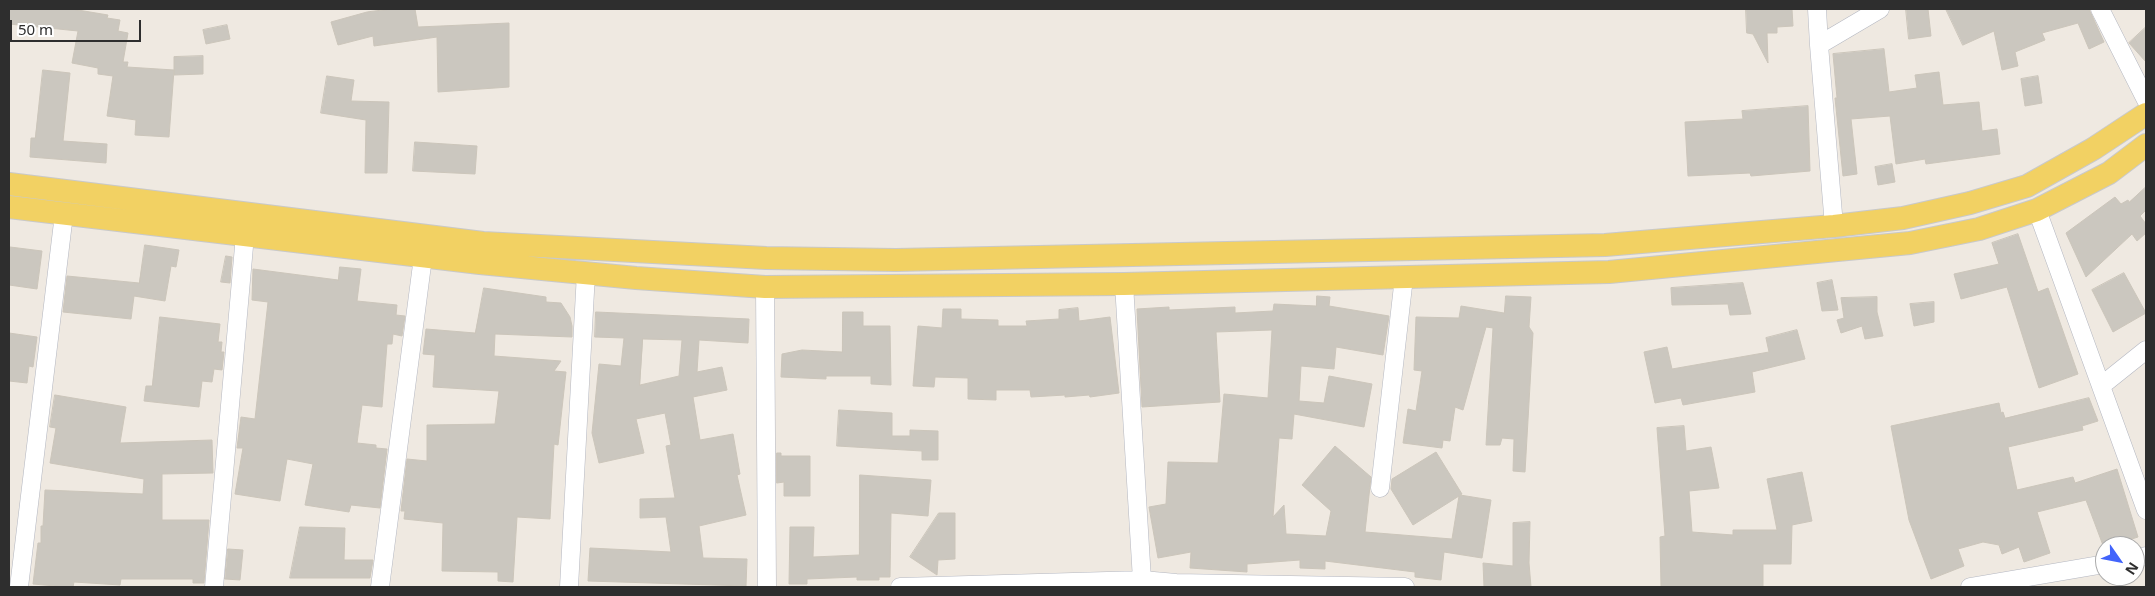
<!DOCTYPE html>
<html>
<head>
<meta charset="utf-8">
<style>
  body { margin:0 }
  #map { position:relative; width:2155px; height:596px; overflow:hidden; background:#efe9e1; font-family:"Noto Sans",sans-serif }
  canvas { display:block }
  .frame { position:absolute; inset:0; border:10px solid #2e2e2e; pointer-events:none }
  .north { position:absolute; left:2095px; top:536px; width:50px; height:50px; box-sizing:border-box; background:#fff; border:1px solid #ababab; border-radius:50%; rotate:123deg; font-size:14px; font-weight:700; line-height:20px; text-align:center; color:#2e2e2e }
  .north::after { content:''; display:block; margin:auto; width:18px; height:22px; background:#4264fb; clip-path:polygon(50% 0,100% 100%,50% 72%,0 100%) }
  .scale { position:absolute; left:10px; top:20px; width:131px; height:22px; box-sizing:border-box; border:2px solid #2e2e2e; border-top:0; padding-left:6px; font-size:15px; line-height:18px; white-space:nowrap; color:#2e2e2e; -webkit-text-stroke:4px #fff; paint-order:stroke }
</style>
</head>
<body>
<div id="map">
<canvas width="2155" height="596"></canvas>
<div class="frame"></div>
<div class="north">N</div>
<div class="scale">50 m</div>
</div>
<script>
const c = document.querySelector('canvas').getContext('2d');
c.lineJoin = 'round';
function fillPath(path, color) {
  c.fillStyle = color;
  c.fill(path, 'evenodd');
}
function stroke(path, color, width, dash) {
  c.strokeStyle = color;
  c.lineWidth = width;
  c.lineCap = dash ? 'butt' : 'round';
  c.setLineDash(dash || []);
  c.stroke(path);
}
const building = new Path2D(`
  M9,9H72L108,15L107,18L120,20L118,31L128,33L123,62H128L127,67L174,70L169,137L135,135L136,120L107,116L113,76L98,74V68L72,63L78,31L9,24Z
  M391,9H415L418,27L509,23V87L438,92L437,37L374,46L373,36L338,45L331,22L367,12Z
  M1746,9H1792L1793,26L1777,27V33H1767L1768,63L1753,34L1747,33Z
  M1906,9H1928L1931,36L1909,39Z
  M1946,9H2089L2104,42L2089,49L2078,23L2042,33L2045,40L2015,52L2018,66L2002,70L1994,31L1963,45Z
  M227,25L230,39L206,44L203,30Z
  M2146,27V62L2129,43Z
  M1884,49L1889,92L1917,88L1915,75L1939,72L1943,105L1979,102L1982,131L1997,129L2000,154L1926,164L1925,159L1896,164L1890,116L1851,119L1857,174L1843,176L1835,98H1837L1833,54Z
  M203,56V74L174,75V57Z
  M43,70L70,73L63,141L107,144L106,163L30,157L31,138H35Z
  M327,76L354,80L351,101L389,102L387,173H365L366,120L321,113Z
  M2038,76L2042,103L2025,106L2021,79Z
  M1808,106L1810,171L1751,176L1750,173L1688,176L1685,122L1743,119L1742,111Z
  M415,142L477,146L475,174L413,171Z
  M1892,164L1895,182L1878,185L1875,167Z
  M2146,187V210L2140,216L2146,224V233L2137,241L2132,234L2086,277L2066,233L2115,197L2121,204L2128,200L2129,202Z
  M2018,234L2038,292L2048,288L2078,374L2039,388L2007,287L1961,299L1954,274L1999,264L1992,243Z
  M145,245L179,250L176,267L171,266L165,301L134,296L131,319L63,312L67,276L139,283Z
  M10,247L42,251L37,289L9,285Z
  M226,256L232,257L230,283L221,282Z
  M340,267L361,269L357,301L397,305L396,315L405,316L402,336L393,334L392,344H387L382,407L362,405L357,443L376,445V448L387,449L380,508L351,505L349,512L305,505L313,464L287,459L280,501L235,494L243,448H237L241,417L255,419L268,302L252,300L253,269L338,280Z
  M2124,273L2146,313L2113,332L2092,290Z
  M1832,280L1838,310L1822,311L1817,283Z
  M1743,283L1751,314L1730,315L1728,304L1672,305L1671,288Z
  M484,288L546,297V302L561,303L570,317L572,326V337L495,334L494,356L561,361L554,371L566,372L558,445L554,444L550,519L517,517L513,582L498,581V572L442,571L443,523L404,519L405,511H401L407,459L427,461V425L495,424L499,391L433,387L435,355L423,354L426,329L475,333Z
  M1317,296L1330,297L1329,306L1389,316L1383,355L1336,347L1334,369L1301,366L1299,401L1324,403L1329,376L1372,384L1364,427L1294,414L1292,439L1279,438L1273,517L1284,505L1286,534L1326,536L1331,511L1302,485L1335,446L1371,477L1365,532L1452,539L1459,496L1413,525L1391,489L1392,479L1436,452L1462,494L1460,495L1491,500L1482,558L1444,552L1441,580L1415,577V572L1325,561V569L1300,568V560L1247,564V572L1190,568L1191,552L1158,558L1149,507L1166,504L1168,462L1218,463L1224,394L1268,398L1272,330L1216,332L1220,402L1142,407L1137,309L1169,307V310L1235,307V313L1273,311L1274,304L1316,306Z
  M1506,296L1531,297L1529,327L1533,333L1525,472L1513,471L1514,439L1502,438L1500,445H1486L1493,328L1486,327L1463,410L1455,407L1450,441L1443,440L1442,448L1403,443L1408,409L1416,411L1422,371L1414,370L1416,317L1459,318L1461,306L1504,313Z
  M1877,297V312L1883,336L1865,339L1862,326L1841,333L1837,320L1844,318L1841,298Z
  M1934,302V322L1914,326L1910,304Z
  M1078,308L1079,321L1110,317L1119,393L1090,397L1089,395L1065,397V395L1031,397L1030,390H996V400L968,399V378L935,377L934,387L913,386L918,326L942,328L943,309H961V319L998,320V326H1027L1026,321L1059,319V310Z
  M596,312L749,319L748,343L699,340L697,372L722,367L727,390L693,397L700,440L733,434L740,474L737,475L746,515L699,526L703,558L747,559L746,586L588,581L590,548L671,552L666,517L640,518V499L675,498L666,446L671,445L665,413L636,419L644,453L599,463L592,433L599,364L621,366L624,338L595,337ZM643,339L682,340L679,376L640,385Z
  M843,312H863V326H890L891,385L871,384V376H826V379L781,377L782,354L802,350L842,352Z
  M160,317L220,324L218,342H222L221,352H224L222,370L214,369L212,382L202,381L199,407L144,401L146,386H152Z
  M1797,330L1805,359L1752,372L1755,392L1683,405L1681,398L1655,403L1644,352L1667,347L1672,369L1769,352L1766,338Z
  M9,333L37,337L33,367L29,366L27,383L9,381Z
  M55,395L126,407L120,443L212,440L213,473L162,474V520H209L204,583H193V579H121L120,585L74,582L73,587H66L33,584L38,543H41V526H43L45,490L143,494L144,479L50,463L56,428L50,427Z
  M2089,398L2098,421L2082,426L2083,430L2008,447L2017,490L2073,477L2075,483L2117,469L2138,537L2104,548L2086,500L2037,512L2050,553L2024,562L2019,547L2002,554L1999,545L1983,542L1958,549L1964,566L1931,579L1909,520L1891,426L1999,403L2001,413L2003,412L2005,418Z
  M839,410L892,413V436H910V430L938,431V460H922V451L837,446Z
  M1684,426L1686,451L1711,447L1719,488L1689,491L1692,532L1733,535V530H1777L1767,479L1802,472L1812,521L1792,525L1791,564H1763V587H1661L1660,537L1665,536L1657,428Z
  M777,453H781V456H810V496H784V482L777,483Z
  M860,475L931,480L928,516L891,513L890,577H879V580H857V577L807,579V584H789L790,527H814L813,557L859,555Z
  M939,513H955V559L938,560L937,575L910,557Z
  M1530,522L1529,563L1531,587H1484L1483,563L1513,566V523Z
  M300,527L345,528L344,560H373L370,578H290Z
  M228,549L243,550L240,580L225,579Z`);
fillPath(building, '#cbc7bf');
stroke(building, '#cbc5ba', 1);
const minor = new Path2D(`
  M1817,9L1819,45
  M2100,9L2146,100
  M2037,210L2146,510
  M1834,226L1819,45L1880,9
  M1124,284L1142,580
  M765,287L767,587
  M2101,386L2146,350
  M1380,488L1404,277
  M2135,558L2146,556
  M19,587L64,214
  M214,587L245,235
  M380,587L423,257
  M569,587L586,273
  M900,587L1142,580L1176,583L1405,587
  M1970,587L2105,564`);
const major = new Path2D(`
  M9,184L483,243L766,258L896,260L1605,245L1834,226L1903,218L1970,203L2027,186L2093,149L2146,114
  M9,207L480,263L636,278L765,287L1124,284L1609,272L1910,243L1979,229L2037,210L2109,173L2146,145`);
stroke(minor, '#b4b7c1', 19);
stroke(major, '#c9c9c9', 24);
stroke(minor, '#fff', 18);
stroke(major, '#f2d163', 22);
</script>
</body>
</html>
